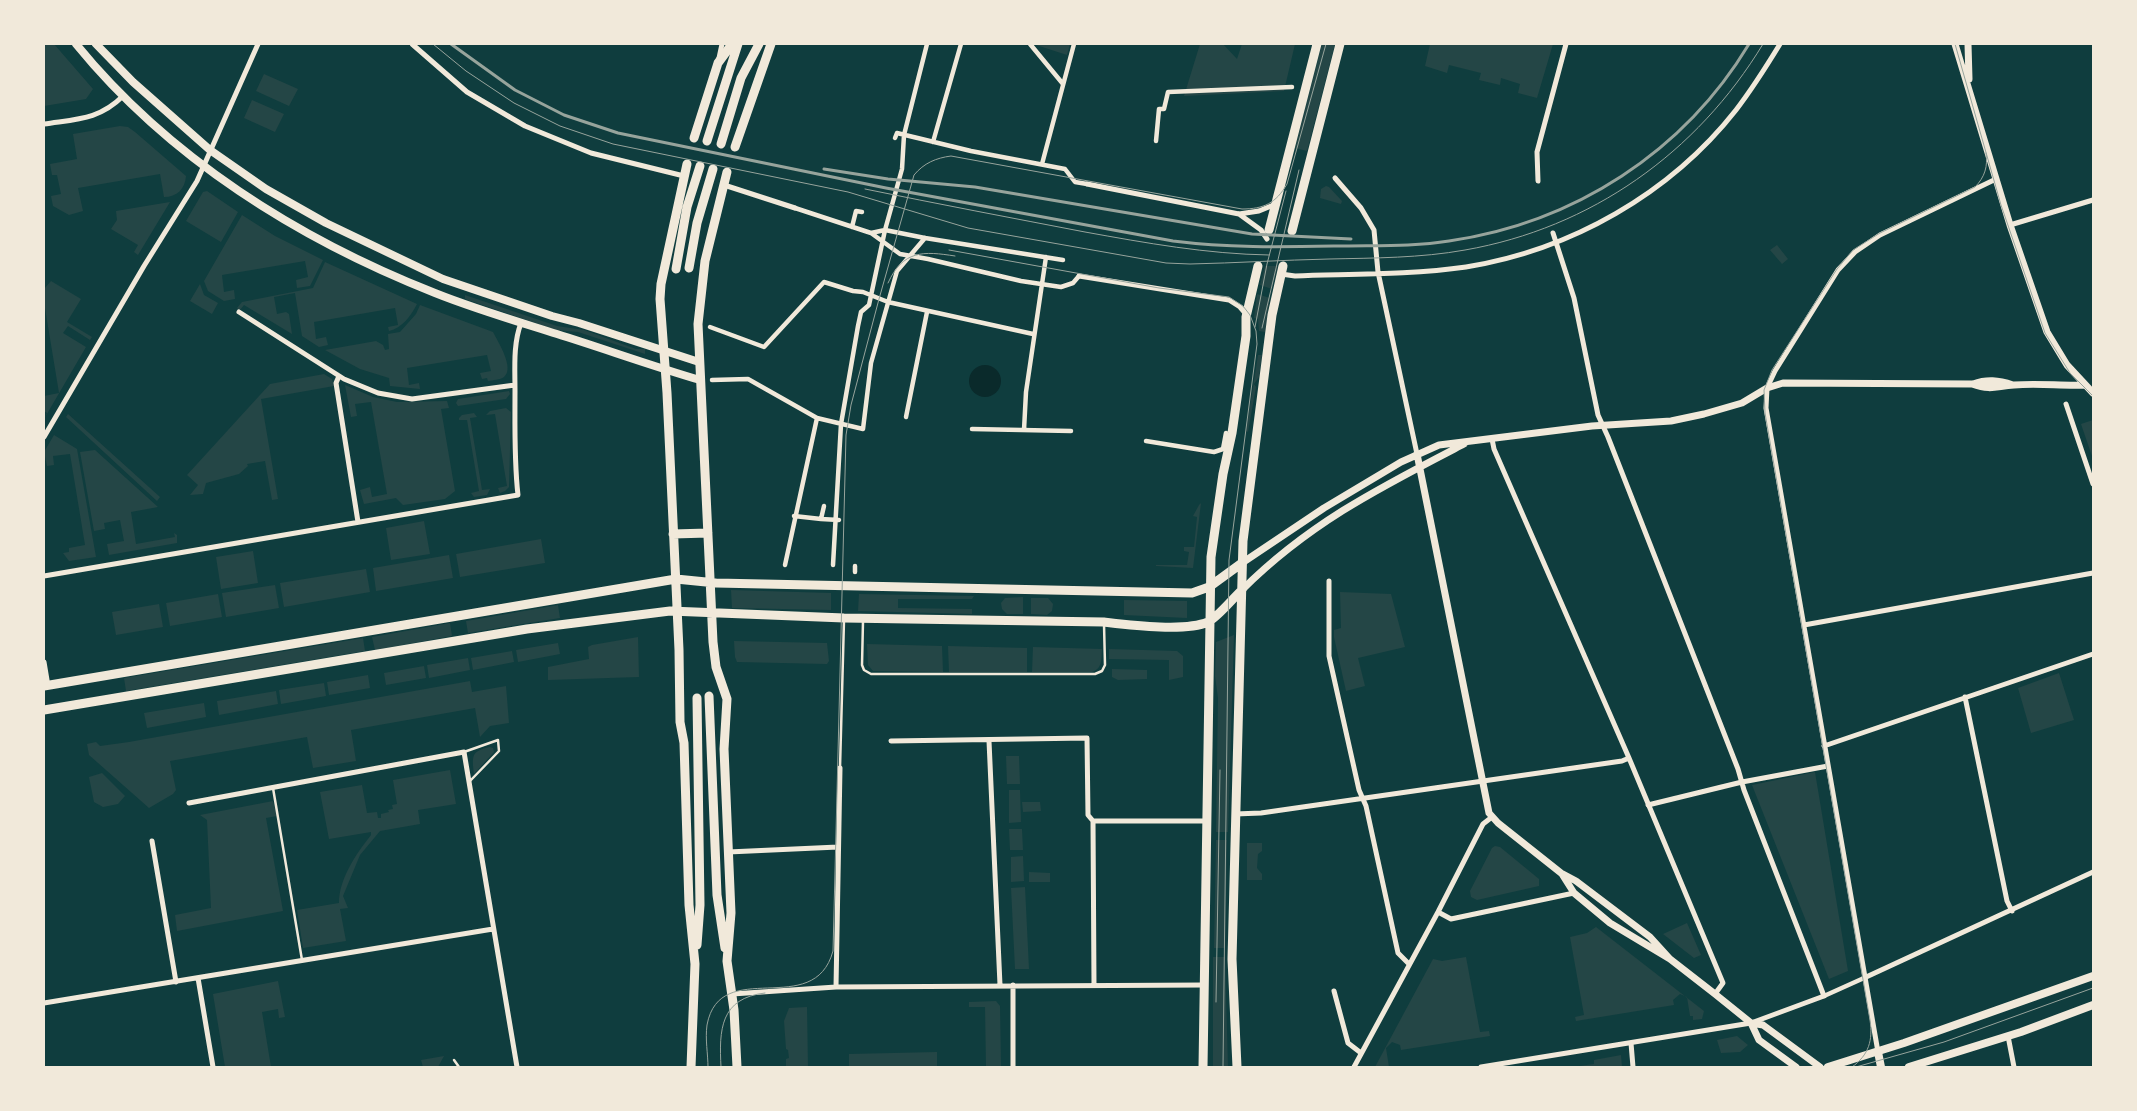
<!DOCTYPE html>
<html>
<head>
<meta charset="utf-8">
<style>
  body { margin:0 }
  #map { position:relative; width:2137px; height:1111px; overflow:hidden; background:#0f3d3e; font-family:Figtree,sans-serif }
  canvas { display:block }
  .frame { position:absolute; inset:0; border:45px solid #f1e9da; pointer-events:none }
</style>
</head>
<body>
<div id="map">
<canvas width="2137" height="1111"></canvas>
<div class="frame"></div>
</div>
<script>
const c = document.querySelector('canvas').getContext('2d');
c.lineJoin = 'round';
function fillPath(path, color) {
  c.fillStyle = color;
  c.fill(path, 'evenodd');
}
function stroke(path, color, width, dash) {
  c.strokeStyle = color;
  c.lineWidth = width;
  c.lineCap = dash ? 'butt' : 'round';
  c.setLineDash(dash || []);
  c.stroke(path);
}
fillPath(new Path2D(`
  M44,44H54L93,89L86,99L44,106Z
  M1033,44H1070L1067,55Z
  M1200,44H1223L1237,59L1242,44H1295L1284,91L1184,96Z
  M1322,44H1335L1307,151L1295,148Z
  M1430,44H1553L1537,98L1518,93L1520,84L1501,78L1500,85L1479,80L1481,73L1449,65L1447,73L1425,66Z
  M264,74L298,89L289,106L256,91Z
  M252,100L284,114L275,132L244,118Z
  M120,126L128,127L135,132L186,176C185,189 177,197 164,197L160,174L78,188L83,211L69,215L53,206L51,196L61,194L57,175H52L50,164L77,159L73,134Z
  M1326,186L1329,187L1342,201L1341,204L1320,198L1321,189Z
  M207,191L238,212L221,242L186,221L203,192Z
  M170,202L138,255L134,252L138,245L111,229L117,220L116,211Z
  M242,215L275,236L323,260L310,286L297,288L296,280L308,277L305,261L222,275L224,292L234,290L235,299L224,301L208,291L204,281Z
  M1777,245L1788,259L1782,264L1770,250Z
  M325,262L417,304C411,316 402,328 389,331L388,327L398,325L395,308L314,322L316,339L326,337L328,345L319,347L302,336L295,293L274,297L277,314L286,312L289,314L292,334L244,305L240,310L237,308L242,302L313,288Z
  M1265,266H1278L1272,289L1260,285Z
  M51,281L81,299L67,322L92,337L90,340L68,326L63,333L86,347L44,419L47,413L44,411V396L59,393L44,302V289Z
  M200,284L204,295L218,303L212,314L190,301Z
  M1257,294L1270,298L1265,332L1259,331L1258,319L1254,318Z
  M465,295L557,326L584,330L636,349H645V354L578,332L556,330L465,299Z
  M420,305L493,332C498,342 515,368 504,377C500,380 493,380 488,381L487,378L482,379L480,373L491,371L487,355L407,368L409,385L419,383L420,389L390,386L389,378L360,369L325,350L376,341L383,345L385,350L389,349L388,334L400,332L416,314Z
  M1258,355H1262L1259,377L1254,384L1256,387L1248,432L1246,431Z
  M324,374L332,379L334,386L261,399L278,499L272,500L265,461L247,464L248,466L239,474L206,483L203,494L190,495L198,485L187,475L270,384Z
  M345,385L373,397L397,402L447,401L449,408L441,409L455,491L445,499L403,505L396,498L364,504L360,490L370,487L372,497L387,494L371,402L355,404L357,416L351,417Z
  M509,391L510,394L506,399L458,406L456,403L458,399Z
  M506,408L511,412L509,487L505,491L500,493L498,488L507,486L495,414L486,415L490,411Z
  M474,413L477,417L470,418L482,490L490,489L487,495L474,497L471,493L479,491L467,420H459V418L462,415Z
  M68,414L160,497L157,501L66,417Z
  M2093,420V459L2081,424Z
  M54,435L77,449L96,557L69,561L63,553L69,552V548L85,545L70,454L53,456L54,465L47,466L44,452Z
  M95,450L158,507L131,512L136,544L175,537L174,533L177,535V543L109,555L107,544L124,541L120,520L104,523L105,529L94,531L80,452Z
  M1201,503L1193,568L1156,566V565H1187L1189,552L1184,551V547H1194L1197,517L1193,516L1199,505Z
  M424,521L430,554L391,560L386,528Z
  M541,539L545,563L460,577L456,554Z
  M253,551L258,583L221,589L216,557Z
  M449,555L453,578L376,591L373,568Z
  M366,569L370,592L284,607L280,583Z
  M275,585L279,608L226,617L222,593Z
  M731,590L831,593V610L732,608Z
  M1340,592L1391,594L1405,647L1358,658L1365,686L1346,691L1334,637V630L1341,628Z
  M218,594L222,617L170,626L166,603Z
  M859,594L974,596L972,599H898V608L972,609V614L858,611Z
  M1023,597V614H1007L1002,609L1001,603L1005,598Z
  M1031,598H1048L1053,604L1052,611L1047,615L1031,614Z
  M1124,600L1187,601V618L1124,615Z
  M159,604L163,627L116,635L112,612Z
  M558,605L560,618L468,633L466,621Z
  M450,623L452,636L375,650L372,637Z
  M1234,635L1228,832H1216L1218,698L1215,676L1216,642Z
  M638,637L639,677L548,680V667L589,659L588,647L592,645Z
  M363,638L365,651L126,691L124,678Z
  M734,641L827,643L829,661L827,664L737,662L735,657Z
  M558,643L560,654L518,662L516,650Z
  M867,644L942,646L943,672L873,671L868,665Z
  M948,646L1027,648V672H949Z
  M1033,647L1102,649C1101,659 1103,668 1092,672H1032Z
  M1109,649L1177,651L1183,656V677L1169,680V660L1109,659Z
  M512,651L514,662L473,670L471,658Z
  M468,658L470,670L429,678L427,665Z
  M424,666L426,678L386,685L384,673Z
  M1112,669L1147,670V679L1118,680L1112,677Z
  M2059,673L2074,720L2031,733L2018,688Z
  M368,675L370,688L329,695L327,682Z
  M470,681L472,692L506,686L509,723L490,726L480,737L475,708L351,730L356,761L313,768L307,737L170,761L176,790L173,794L149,808L89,755L87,744L96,742L100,746L129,742Z
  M324,683L326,696L281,704L279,690Z
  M276,691L278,704L219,715L217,701Z
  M204,703L206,717L147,728L144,713Z
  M490,747L493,748L494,752L474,774C472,756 471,751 490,747Z
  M1006,756H1019L1020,784H1007Z
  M450,770L456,804L418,810L420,824L380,831L360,855L343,896L348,908L340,909L346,941L303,948L297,910L339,903C339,879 356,854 371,835V832L329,839L320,792L362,785L367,813L377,812L378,818H381V814L389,812L388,810L393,809L392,805L397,804L393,780Z
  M1815,772L1848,971L1829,979L1752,785Z
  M102,773L125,796L118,804L103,807L94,802L89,777Z
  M1009,790H1020L1021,822L1009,823Z
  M273,801L277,816L266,818L283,911L177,931L175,915L211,908L207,820L200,815Z
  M1022,802H1040L1041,811L1023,812Z
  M1009,829H1022L1023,850H1010Z
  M1216,840H1227L1225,948H1214Z
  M1247,843H1262V851L1258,854L1257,868L1262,874V880H1247Z
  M1495,846L1500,847L1539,879V886L1477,900L1471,897L1470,891L1492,848Z
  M1023,856L1024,881L1011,882V857Z
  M1029,872L1050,873V882H1029Z
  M1025,887L1029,969H1015L1011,888Z
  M1687,923L1701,955L1694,958L1663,934Z
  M1596,927L1704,1011L1702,1019L1693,1020V1016H1690L1687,997L1680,994L1673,1000L1674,1005L1576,1021L1575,1017L1584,1015L1570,937L1587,933Z
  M1213,957H1225L1228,1067H1213Z
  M1466,957L1480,1032L1489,1031L1490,1036L1401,1050L1400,1045L1392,1042L1386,1048L1389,1067H1375L1433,959L1442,961Z
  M278,981L285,1017L279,1018L278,1009L262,1012L271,1067H225L213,994Z
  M996,1001L1000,1006L1001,1067H986L985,1007H969V1002Z
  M807,1007L808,1067H786V1059L789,1058L788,1050L786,1049L784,1021L789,1008Z
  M1737,1036L1748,1045L1740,1052L1721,1053L1717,1040Z
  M937,1052V1067H849V1054Z
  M1621,1055L1622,1067H1572L1594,1064V1060Z
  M444,1056L438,1067H423L421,1060Z`), '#244646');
fillPath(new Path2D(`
  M969 381a16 16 0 1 1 32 0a16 16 0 1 1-32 0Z`), '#0a2a2b');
stroke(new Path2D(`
  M863,621L862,665L864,670L871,674H1095L1102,671L1105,665L1104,624
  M464,752L498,740L499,751L470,781
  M840,768L844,620
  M273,788L302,960
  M454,1060L459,1067`), '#f1e9da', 2.5);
stroke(new Path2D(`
  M1030,44L1063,84
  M895,138L897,133L971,151L1065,169L1075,182L1087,184
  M1156,141L1159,109H1164L1168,92L1292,87
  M933,142L961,44
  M1042,164L1074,44
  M795,208L871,233L900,254L928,259L1021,281L1061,287L1073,283L1079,276
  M852,227L856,211L862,212
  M871,233L885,230L925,238L1063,260
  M710,327L764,347L824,282L853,291L863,292L888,302L1033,334
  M712,380L748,379L817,418L785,565
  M906,417L927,312
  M817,418L863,429L871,363L897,271L925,238
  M972,429L1071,431
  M1024,430L1026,392L1046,257
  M1146,441L1214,452L1223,449L1226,433
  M824,506L821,519L839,520
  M794,516L821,519
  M833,565L841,424L858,326L861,312L869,305L885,230L902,169L904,135L927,44
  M855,572V566
  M1824,996L1864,978`), '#f1e9da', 4.5);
stroke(new Path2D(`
  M412,44L467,92L525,126L591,153L684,176
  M719,58L722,44
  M44,124C76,119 99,120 123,96
  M1335,178L1361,208L1374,230L1378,272L1417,454
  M1538,181L1537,152L1566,44
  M1087,184L1239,214L1259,211L1276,204
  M724,185L795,208
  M1239,214L1261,230L1267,239
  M2010,225L2093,200
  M1281,274L1295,276C1351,274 1411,275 1466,267C1571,250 1670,194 1736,110C1752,89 1766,67 1780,44
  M1079,276L1229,300L1240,307L1246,314
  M239,312L344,379L378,393L412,399L515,385
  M339,376L336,383L358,522
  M2066,404L2093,484
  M44,437L144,266L197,181L258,44
  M1492,439L1494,449L1629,758L1723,983L1715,994
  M44,576L518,495C514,461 515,426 515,391C515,368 513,344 521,323
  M1329,581V656L1359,790L1366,806L1398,953L1409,964
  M1804,625L2093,573
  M44,662L48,686
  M1965,697L2007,901L2012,911
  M891,741L1087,738L1088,815L1093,821L1094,985
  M989,741L1000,985
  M1824,746L2093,654
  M189,803L464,752L517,1067
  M1648,805L1742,782L1828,766
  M1235,814L1261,813L1622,761L1629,758
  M1093,821H1208
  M152,841L176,982
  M728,852L838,847
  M1438,912L1451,919L1574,893
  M198,978L213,1067
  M1864,978L2093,872
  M1013,985V1067
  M836,987L840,768
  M1334,991L1348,1043L1361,1053
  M732,994L836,987L1204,985
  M44,1003L493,929
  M2008,1036L2014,1067
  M1631,1043L1633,1067
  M1878,1052L1766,408L1767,388L1775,371L1838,270L1855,252L1880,235L1996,179
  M1354,1067L1438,912L1483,824L1492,817
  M1481,1067L1751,1023L1824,996L1744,790L1738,769L1608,437L1598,415L1574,298L1553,233`), '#f1e9da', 5);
stroke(new Path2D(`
  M1955,44L2010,225L2047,332L2067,365L2093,393
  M1968,44L1969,79
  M1973,384C1987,379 1998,380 2013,385
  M1417,454L1489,813L1498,823L1561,873L1576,881L1650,937L1670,959
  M1242,563L1324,508L1401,462L1439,445L1592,426L1671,421L1704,414L1742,403L1767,388L1783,383L1972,384C1992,391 1996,386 2014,385C2038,383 2062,386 2085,385
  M1242,590C1309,523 1381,487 1464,444
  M1562,874L1574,893L1610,923L1670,959L1715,994L1751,1023L1759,1040L1796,1067
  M1751,1023L1763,1025L1820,1067`), '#f1e9da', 7);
stroke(new Path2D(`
  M76,44C169,158 298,239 435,293C475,309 516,321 557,334C605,349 652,366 700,380
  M96,44L133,82L210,150L266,189L326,223L443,279L552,316L579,323L699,362
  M1878,1052L1881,1067
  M1828,1067L1904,1043L2093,976
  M1909,1067L2021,1032L2093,1005`), '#f1e9da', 8);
stroke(new Path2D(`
  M694,138L718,63L732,44
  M707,141L738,44
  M721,144L741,78L759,44
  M735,147L771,44
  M687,164L661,284L660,299L667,393L679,650L680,722L684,743L689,905L695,964L691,1067
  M727,172L705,261L698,324L713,642L716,667L727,699L724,749L731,913L727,961L734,1010L737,1067
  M1269,230L1317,44
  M1292,231L1340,44
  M689,268L697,223L713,169
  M676,269L687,207L700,166
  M673,534L708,533
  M44,686L676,579L716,583L1192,593L1209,587L1242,563
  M709,696L717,895L725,948
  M44,710L527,629L670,611L844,618L1104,622C1130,625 1185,632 1208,622C1218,617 1233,598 1242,590
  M697,945L700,905L697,698
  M1203,1067L1211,557L1223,474L1232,433L1246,336V317L1258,266
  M1237,1067L1232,959L1243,541L1272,315L1283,266`), '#f1e9da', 9);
stroke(new Path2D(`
  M433,44L466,71L514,103L560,126L613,144L848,192L968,228L1166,263L1190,264C1236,263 1283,260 1329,259C1374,258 1421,258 1465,250C1591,228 1697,153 1763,44
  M1955,44L2001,205L2045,333L2070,373L2093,396
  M865,189C938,204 1012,218 1085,232C1146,243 1207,254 1269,255
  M949,250L1159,288L1229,297L1243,306L1250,315L1256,331L1257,344L1229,560L1223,1067
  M888,283C903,250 923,251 955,256
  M1255,327L1267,264L1286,191
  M1262,328L1299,170
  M1216,1002L1220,770
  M708,1067C708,1054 705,1039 707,1025C720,955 814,1021 833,951L846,435L851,405L879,299L914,175C924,163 936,158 951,156L1242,209C1264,209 1276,203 1287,184L1326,44
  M721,1067C719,1030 720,998 765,993
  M1852,1067C1869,1055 1873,1040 1870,1020L1765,413L1764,390L1772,370L1837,269L1853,250L1880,233L1975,187C1985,177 1988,166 1986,153
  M1856,1067L1944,1042L2093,988`), '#97a49c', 1);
stroke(new Path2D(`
  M451,44L515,90L564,115L618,133L886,188L1173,241C1229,248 1279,247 1336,246C1373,245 1412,247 1449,241C1574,223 1684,152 1749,44
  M824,169L888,179L975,187L1252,234L1351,239`), '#97a49c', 3);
</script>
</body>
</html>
